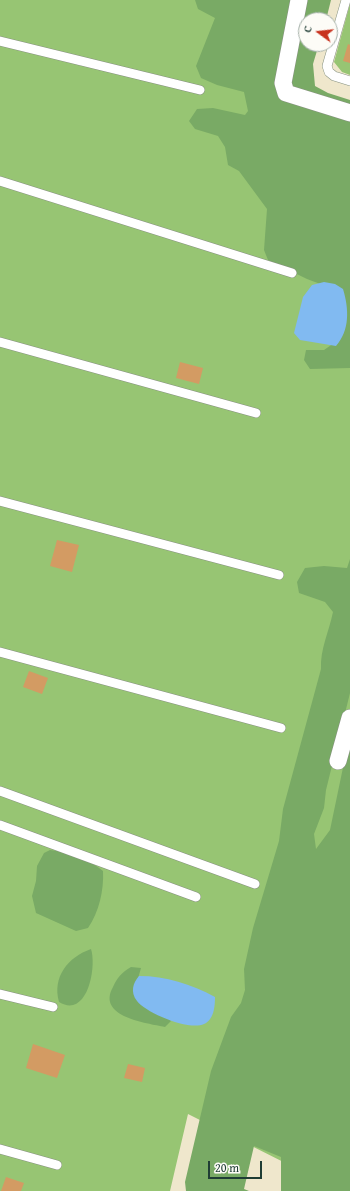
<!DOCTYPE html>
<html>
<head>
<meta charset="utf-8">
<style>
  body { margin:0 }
  #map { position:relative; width:350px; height:1191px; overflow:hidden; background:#efe7cc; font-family:"Gentium Book Plus",serif }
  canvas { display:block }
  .north { position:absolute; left:298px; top:12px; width:40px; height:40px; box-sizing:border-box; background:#fdfcf7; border:1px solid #a4b0a9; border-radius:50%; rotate:285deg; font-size:11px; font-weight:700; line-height:16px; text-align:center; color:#1f3d34 }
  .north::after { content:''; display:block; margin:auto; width:14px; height:18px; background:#c8321e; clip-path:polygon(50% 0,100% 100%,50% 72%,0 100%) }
  .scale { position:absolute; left:208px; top:1161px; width:54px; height:18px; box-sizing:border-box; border:2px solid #1f3d34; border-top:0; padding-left:5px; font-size:12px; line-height:14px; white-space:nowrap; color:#1f3d34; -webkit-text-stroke:3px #fdfcf7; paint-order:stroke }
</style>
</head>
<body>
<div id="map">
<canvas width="350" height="1191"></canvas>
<div class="north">С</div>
<div class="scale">20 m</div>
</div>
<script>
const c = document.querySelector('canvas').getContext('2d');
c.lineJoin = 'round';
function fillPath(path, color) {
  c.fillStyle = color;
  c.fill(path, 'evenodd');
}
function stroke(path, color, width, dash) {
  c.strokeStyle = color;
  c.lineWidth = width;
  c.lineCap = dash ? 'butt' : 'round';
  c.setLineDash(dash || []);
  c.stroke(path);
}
fillPath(new Path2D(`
  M0,0H275L248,108L350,139V1191H341L188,1114L170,1191H0Z
  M350,4V75L342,72L334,62Z`), '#97c573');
fillPath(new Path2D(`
  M195,0H331L326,20H306V44H319L313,64L315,86L328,93L350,100V368L310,369L304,360L306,350H324L337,341L339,291L307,279L268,260L264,250L267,209L239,171L228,165L225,147L218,136L195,129L189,121L197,109L213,108L245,115L248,111L244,92L217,85L201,78L196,66L215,18L198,9Z
  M350,559V693L326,790L324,808L314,834L316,849L330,830L350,734V1191H281V1157L254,1146L244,1189L249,1191H186L185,1182L211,1071L231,1017L241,1003L245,990L244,969L253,928L279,841L283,809L321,669C320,649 329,632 333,612L325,602L299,593L297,582L305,568L324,566L347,568Z
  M50,850C68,852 89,859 103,871C104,890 99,912 88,928L76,931L36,913L32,896L36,881L37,866L44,853Z
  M91,949C97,968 87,1019 59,1002C52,977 68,957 91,949Z
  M131,967L141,968L137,982L171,1021L165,1027C147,1023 96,1017 113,987C117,978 122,972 131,967Z`), '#79aa65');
fillPath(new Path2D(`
  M324,282L335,284L343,289C349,309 350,330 336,346L300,340L294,333L303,297L312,285Z
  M139,976C166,976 191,984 215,997C215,1006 214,1020 204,1024C189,1031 146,1013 137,1001C130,992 133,983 139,976Z`), '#81baf1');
fillPath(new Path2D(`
  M348,44L350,45V63L343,61Z
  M180,362L203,368L199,384L176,378Z
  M57,540L79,545L72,572L50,566Z
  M29,671L48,678L42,694L23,687Z
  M33,1044L65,1055L57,1078L26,1068Z
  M128,1064L145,1068L142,1082L124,1078Z
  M6,1177L24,1183L21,1191H1Z`), '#d39b63');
const service = new Path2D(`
  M346,0L327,66L329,72L334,76L350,81
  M0,41L200,90
  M0,181L292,273
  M0,342L256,413
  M0,501L279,575
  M0,652L281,728
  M0,791L255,884
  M0,825L196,897
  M0,994L53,1007
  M0,1149L57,1165`);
const minor = new Path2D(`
  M299,0L283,83L286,93L350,113
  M338,761L350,718`);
stroke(service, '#879280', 10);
stroke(minor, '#879280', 18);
stroke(service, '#fff', 9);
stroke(minor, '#fff', 17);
</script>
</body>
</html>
